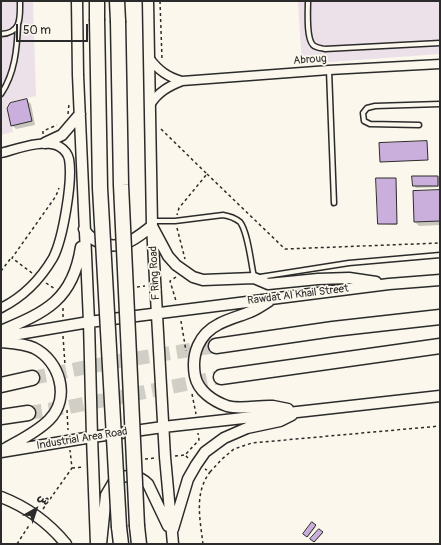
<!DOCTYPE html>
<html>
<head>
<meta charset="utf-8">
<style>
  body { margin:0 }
  #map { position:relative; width:441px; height:545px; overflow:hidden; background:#fbf7ec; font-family:Pangolin,"Playpen Sans Arabic",sans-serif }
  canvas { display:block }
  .frame { position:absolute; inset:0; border:2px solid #2b2b2b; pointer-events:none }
  .north { position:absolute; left:16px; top:489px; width:40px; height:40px; -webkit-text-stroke:3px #fbf7ec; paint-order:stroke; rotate:39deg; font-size:11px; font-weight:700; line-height:16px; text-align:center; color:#2b2b2b }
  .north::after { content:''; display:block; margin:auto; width:14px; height:18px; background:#2b2b2b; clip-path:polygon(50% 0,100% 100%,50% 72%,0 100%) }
  .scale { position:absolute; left:16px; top:24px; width:72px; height:18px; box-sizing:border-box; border:2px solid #2b2b2b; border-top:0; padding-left:5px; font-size:12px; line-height:14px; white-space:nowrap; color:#2b2b2b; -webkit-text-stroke:3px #fbf7ec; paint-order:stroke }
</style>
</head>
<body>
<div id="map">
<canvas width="441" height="545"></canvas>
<div class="frame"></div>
<div class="north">ش</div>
<div class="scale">50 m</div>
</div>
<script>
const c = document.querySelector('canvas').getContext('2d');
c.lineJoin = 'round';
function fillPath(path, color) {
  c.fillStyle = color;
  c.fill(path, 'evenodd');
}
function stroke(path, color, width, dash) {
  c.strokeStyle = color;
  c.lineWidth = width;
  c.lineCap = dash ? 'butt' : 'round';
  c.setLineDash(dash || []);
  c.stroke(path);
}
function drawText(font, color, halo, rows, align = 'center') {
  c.font = font + ' Pangolin,sans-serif';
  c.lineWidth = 3.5;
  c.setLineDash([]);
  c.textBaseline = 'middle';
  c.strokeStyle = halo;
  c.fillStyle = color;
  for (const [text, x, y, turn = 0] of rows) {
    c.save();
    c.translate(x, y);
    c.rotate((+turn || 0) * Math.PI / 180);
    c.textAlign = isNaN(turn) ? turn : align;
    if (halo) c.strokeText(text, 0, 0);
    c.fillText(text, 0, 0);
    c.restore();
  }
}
fillPath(new Path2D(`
  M1,1H33L36,96L10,102L6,107L13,132L1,135Z
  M298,1H440V54L302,64Z`), '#ece1e8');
fillPath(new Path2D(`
  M27,100L31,104L35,125L16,129L12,125Z
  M426,142L428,160L381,161Z
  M438,177L440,179V187L416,188L414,185Z
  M377,179L396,180L397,225L379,224Z
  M440,191V225L419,226L415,222Z
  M312,524L316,527L308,537L305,534Z
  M319,530L323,533L315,542L312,539Z`), '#0003');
const building = new Path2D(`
  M27,99L32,121L11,126L7,108L10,103Z
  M427,141L428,160L380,162L379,143Z
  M412,176H438V186H413Z
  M376,178H396L397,224H378Z
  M440,190V221L414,222L413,191Z
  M312,522L316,525L307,537L303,534Z
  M319,529L323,532L314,542L310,539Z`);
fillPath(building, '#caafdd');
stroke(building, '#2b2b2b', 1);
stroke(new Path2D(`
  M32,378L113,362L216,346
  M28,413L69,407L221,377`), '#d1cec5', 14, [14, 7]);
const service = new Path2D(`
  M308,1C308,11 306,38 313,45C316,48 321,48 325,49L440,43
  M1,34C22,33 20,17 20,1
  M329,70L334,203
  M1,94C15,73 17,49 18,24
  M419,125L370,124L364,121L363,113L367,108L375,106L440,104
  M152,221H175L223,215C229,216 235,218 240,222C248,232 251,264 254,277
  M260,277L349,263L440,255`);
const minor = new Path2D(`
  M150,59C159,71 168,77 182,81
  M150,105C158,92 169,86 182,81L329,70L440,64
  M1,153C17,149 45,138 60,147C65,150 68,155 69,159C73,180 63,239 53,258C40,280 23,297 1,308`);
const tertiary = new Path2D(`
  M77,1L78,75L89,322L92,437L96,544
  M148,1L152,226L165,457L173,544
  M45,143L62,135L80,114
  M84,229C92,243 111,249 126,243C135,240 144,232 152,226L168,256L176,265L193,277L203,280L254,278L268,284L318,279L349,278L376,282
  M269,301C263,305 257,309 250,312C240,316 228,319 219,324C199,334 191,354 195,376C198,391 213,401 227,406C242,410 258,405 273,406C278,407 283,408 288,409
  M1,331C46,312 73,300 81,247
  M1,337L89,322L389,284L440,280
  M1,342C11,343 25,344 34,348C60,361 71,398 49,420C36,433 18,441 3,450
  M1,452L92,437L163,427L440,396
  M1,497C27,507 48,522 66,544
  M173,529L188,479L196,465L205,452L224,438L247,428L280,421L292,415
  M101,544L106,495L116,478C129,475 138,474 148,484L168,526`);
const trunk = new Path2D(`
  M97,1V19
  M117,1L118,21
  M216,346L333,329L440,317
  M221,377L440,346
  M1,385L32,378
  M1,417L28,413
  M137,526L139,544
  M119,527L121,544`);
stroke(service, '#2b2b2b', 7);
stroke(minor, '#2b2b2b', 11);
stroke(tertiary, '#2b2b2b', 13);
stroke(trunk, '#2b2b2b', 17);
stroke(new Path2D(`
  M160,1L162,59
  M68,114L69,104
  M161,129L207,174L179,208L177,215
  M43,134V131L57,125
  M207,174L285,249L440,243
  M177,228L185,259
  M1,271L11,258
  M32,273L12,258L56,196L59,188
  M176,277L170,281L176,301
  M46,283L55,289
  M137,287L145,286
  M63,317V308
  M181,321L186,351
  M63,336L65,365
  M192,394L196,414
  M67,410L68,430
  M175,456L185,455
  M188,458L185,455L199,440L198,433
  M145,459L155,458
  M72,468L83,467
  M210,472L222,459L234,449L252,443L440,426
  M43,509L72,468L70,450
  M17,544L30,524
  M203,544C200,519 194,493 210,472L205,469`), '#2b2b2b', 1.5, [3, 3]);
stroke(service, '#fbf7ec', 4);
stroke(minor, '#fbf7ec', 8);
stroke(tertiary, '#fbf7ec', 10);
stroke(trunk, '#fbf7ec', 14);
const trunkBridge = new Path2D(`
  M97,19L100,188L119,527
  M118,21L121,185L137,526`);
stroke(trunkBridge, '#2b2b2b', 17, []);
stroke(trunkBridge, '#fbf7ec', 14);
drawText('11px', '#2b2b2b', '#fbf7ec', [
  ["Abroug",310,60,-4],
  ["F Ring Road",155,273,-93],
  ["Rawdat Al Khail Street",298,295,-7],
  ["Industrial Area Road",82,439,-9]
]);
</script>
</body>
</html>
